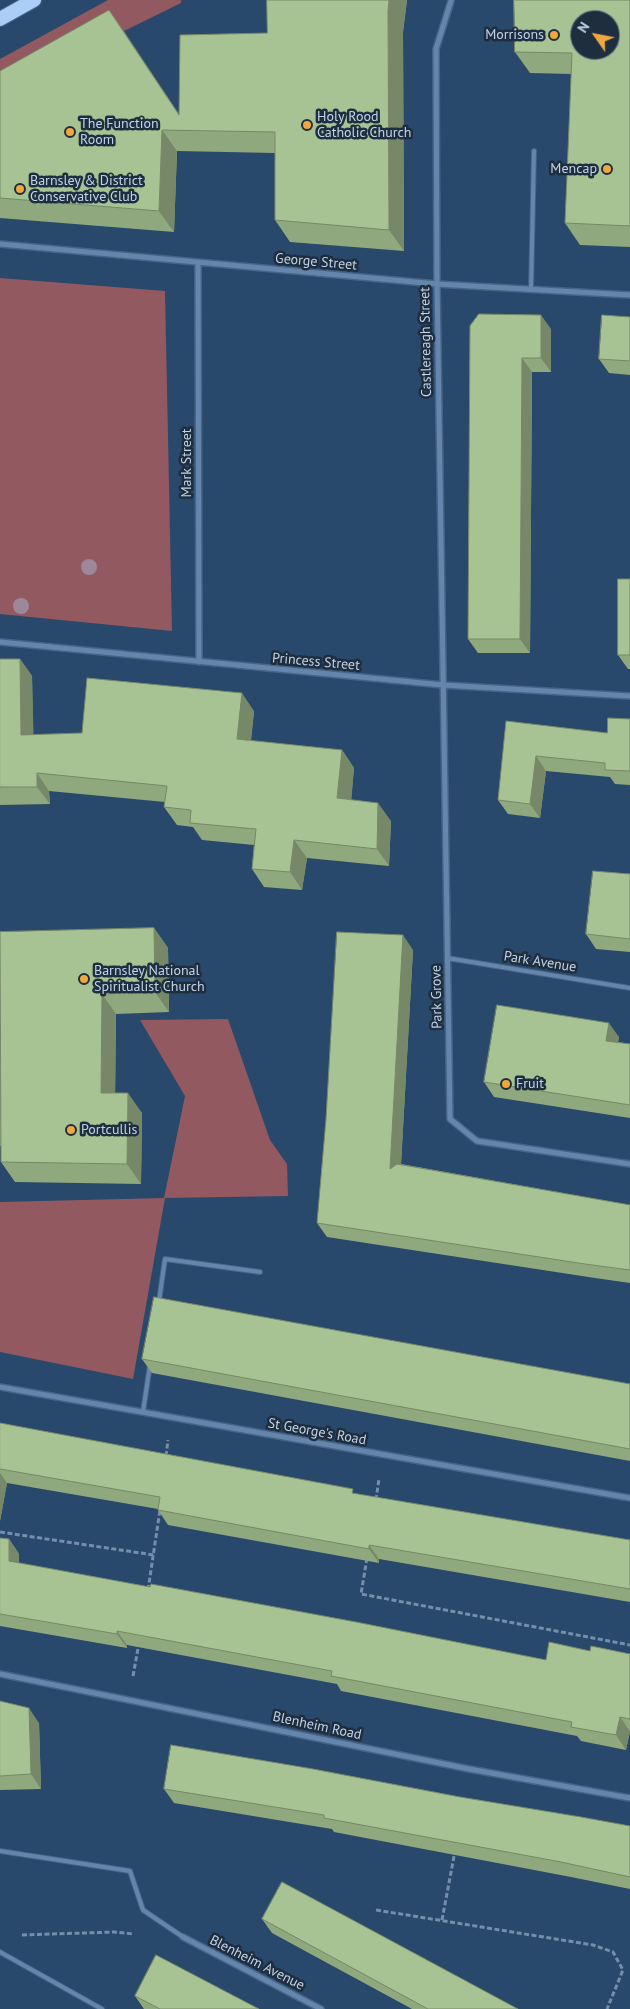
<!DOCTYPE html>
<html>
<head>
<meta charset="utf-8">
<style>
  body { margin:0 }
  #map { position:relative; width:630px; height:2009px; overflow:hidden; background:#28486c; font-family:"PT Sans",sans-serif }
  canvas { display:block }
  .north { position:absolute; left:570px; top:10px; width:50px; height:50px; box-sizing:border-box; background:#1f2e3e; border:1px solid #607082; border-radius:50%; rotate:303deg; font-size:14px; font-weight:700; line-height:20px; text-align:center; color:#c1d3e9 }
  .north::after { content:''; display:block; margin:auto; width:18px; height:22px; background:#f0a73e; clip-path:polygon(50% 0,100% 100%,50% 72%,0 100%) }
</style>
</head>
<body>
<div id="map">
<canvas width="630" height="2009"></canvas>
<div class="north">N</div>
</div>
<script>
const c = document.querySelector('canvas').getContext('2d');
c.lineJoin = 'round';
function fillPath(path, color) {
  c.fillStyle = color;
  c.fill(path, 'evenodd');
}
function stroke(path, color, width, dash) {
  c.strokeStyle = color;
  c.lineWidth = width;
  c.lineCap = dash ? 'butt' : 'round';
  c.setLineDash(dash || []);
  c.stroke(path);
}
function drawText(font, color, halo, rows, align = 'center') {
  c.font = font + ' "PT Sans",sans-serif';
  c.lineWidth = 5;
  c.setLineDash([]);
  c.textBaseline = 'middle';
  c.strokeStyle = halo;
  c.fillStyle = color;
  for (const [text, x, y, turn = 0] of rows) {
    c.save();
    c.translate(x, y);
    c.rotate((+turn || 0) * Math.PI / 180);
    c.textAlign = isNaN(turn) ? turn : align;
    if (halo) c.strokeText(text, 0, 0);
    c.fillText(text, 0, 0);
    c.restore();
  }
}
fillPath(new Path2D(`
  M108,0H181V3L124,31L0,101V59Z
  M0,278L165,291L172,631L0,614Z
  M228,1019L270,1140L287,1164L288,1196L165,1198L133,1379L0,1352V1202L164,1198L185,1096L140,1020Z`), '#925960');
const service = new Path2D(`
  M531,290L534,151
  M447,958L630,988
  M159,1301L165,1259L260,1272
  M143,1412L150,1365
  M0,1851L130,1871L143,1910L183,1937
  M0,1952L102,2009`);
const minor = new Path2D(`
  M451,1L436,49L437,284L450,1119L477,1141L630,1164
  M0,244L437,284L630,295
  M198,263L199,662
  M0,642L443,685L630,696
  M0,1387L630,1498
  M0,1674L469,1769L630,1798
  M183,1937L321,2009`);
const trunk = new Path2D(`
  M0,19L34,0`);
stroke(service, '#476485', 6);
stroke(minor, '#476485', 8);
stroke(trunk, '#476485', 16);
stroke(new Path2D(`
  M166,1456L168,1440
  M376,1500L379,1479
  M0,1532L154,1555
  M367,1558L361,1594L630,1645
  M148,1590L160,1510
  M133,1676L139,1643
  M376,1910L593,1945L613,1952L623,1970L607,2009
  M442,1920L455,1851
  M22,1935L114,1932L133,1934`), '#758eab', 3, [5, 2.5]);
stroke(service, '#6586ac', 4);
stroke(minor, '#6586ac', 5);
stroke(trunk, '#aacef6', 14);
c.fillStyle = '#9c879b';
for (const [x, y] of [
  [89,567],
  [21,606]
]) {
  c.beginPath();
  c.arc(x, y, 8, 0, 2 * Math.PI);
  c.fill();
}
fillPath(new Path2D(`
  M267,0H407L403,32L404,251L290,242L275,220V153L177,151L174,232L0,218V71L109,10L179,114L267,33Z
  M630,0V247L580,245L565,223L572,74L530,73L515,52Z
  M630,317V375L609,373L599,359Z
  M470,326L551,329V372H532L530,653H478L468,639Z
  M630,579V669H628L618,655Z
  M0,659H20L32,676L33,735L82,733L254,711L251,741L342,750L354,768L351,800L391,821L389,866L307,858L302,890L264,887L252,869L254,845L202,840L193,827L177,825L164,807L165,802L49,791L50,804L0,805Z
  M630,719V785L615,784L610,777L546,771L540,818L508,814L498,800L506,721L607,733Z
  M630,874V952L596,949L586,934Z
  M154,928L168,948L169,1012L116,1014L115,1093L142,1113L141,1184L15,1182L1,1162V1146H0V932Z
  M413,950L401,1164L630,1205V1283L595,1278L327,1237L317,1223Z
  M619,1037L618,1042L630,1044V1118L494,1097L484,1082Z
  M142,1359L630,1384V1461L152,1373Z
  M0,1423L356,1494L630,1540V1602L379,1559V1563L168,1525L158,1510V1509L7,1483L0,1521Z
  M0,1538L9,1539L19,1554V1563L150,1587L546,1660L590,1651L630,1654V1731L626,1750L581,1741L577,1736L341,1691L337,1684L127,1645V1648L0,1626Z
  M0,1701L39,1723L41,1789L0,1790Z
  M164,1789L460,1797L630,1826V1889L571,1877L334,1832L332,1829L174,1803Z
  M262,1919L518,2009H412L272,1933Z
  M135,1996L259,2009H144Z`), '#90a87e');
fillPath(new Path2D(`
  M389,0H407L403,32L404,251L389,230L388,11Z
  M109,10L124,31L190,131L179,115Z
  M162,130L177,151L174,232L159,211Z
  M541,315L551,329V372L541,358Z
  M522,358L532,372L530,653L520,639Z
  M20,659L32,676L34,753L21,735Z
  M242,693L254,711L249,757L237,739Z
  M342,750L354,768L350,816L337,798Z
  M536,756L546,771L540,818L530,804Z
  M37,773L49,791L50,804L37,787Z
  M378,803L391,821L389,866L377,849Z
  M294,840L307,858L302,890L290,872Z
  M154,928L168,948L169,1012L155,992Z
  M403,935L413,950L400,1183L390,1169Z
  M102,994L116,1014L115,1113L101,1093Z
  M609,1023L619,1037L616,1055L606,1041Z
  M128,1093L142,1113L141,1184L127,1164Z
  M0,1473L7,1483L0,1521Z
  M9,1539L19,1554V1575L9,1561Z
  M369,1545L379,1559V1563L369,1549Z
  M117,1631L127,1645V1648L117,1634Z
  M29,1708L39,1723L41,1789L31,1774Z
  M620,1717L630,1731L626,1750L616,1735Z`), '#768867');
const building = new Path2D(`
  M267,0H389L388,11L389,230L275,220V132L162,130L159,211L0,198V71L109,10L179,115L180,35L267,33Z
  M514,0H630V226L565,223L572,53L515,52ZM580,20H610V50H580Z
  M479,314L541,315V358H522L520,639H468L470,326Z
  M602,315L630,317V361L599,359Z
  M618,579H630V655H618Z
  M0,659H20L21,735L82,733L87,678L242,693L237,739L342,750L337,798L378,803L377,849L294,840L290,872L252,869L256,829L190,823L191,810L164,807L167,786L37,773V787H0Z
  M608,718L630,719V771L605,770V763L536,756L530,804L498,800L506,721L607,733Z
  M593,871L630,874V939L586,934Z
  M154,928L155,992L102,994L101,1093H128L127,1164L1,1162L0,932Z
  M337,932L403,935L390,1169L397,1164L630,1205V1270L585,1264L317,1223L326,1119Z
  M497,1005L609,1023L606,1041L630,1044V1105L484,1082Z
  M154,1297L630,1384V1449L142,1359Z
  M0,1423L353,1489L352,1493L630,1540V1589L369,1545V1549L158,1510L160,1497L0,1469Z
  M0,1538L9,1539V1561L150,1587L151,1584L356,1622L546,1660L549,1642L590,1651L591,1646L630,1654V1719L620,1717L616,1735L571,1727L572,1722L331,1676L332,1671L117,1631V1634L0,1614Z
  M0,1701L29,1708L31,1774L0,1776Z
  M171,1745L313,1769L460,1797L581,1817L630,1826V1877L561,1862L324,1818V1815L164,1789Z
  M282,1882L518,2009H428L262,1919Z
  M156,1955L259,2009H160L135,1996Z`);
fillPath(building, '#a8c393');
stroke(building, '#768867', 1);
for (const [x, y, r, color] of [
  [554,35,5,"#f0a73e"],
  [307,125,5,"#f0a73e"],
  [70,132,5,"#f0a73e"],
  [607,169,5,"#f0a73e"],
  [20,189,5,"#f0a73e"],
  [84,979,5,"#f0a73e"],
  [506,1084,5,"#f0a73e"],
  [71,1130,5,"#f0a73e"]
]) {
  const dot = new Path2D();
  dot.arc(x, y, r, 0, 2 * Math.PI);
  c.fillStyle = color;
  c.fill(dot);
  stroke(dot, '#1f2e3e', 2);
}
drawText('14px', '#c1d3e9', '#1f2e3e', [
  ["Morrisons",544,35,"right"],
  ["Holy Rood",317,117],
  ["Catholic Church",317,133],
  ["The Function",80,124],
  ["Room",80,140],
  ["Mencap",597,169,"right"],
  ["Barnsley & District",30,181],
  ["Conservative Club",30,197],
  ["Barnsley National",94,971],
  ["Spiritualist Church",94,987],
  ["Fruit",516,1084],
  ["Portcullis",81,1130]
], 'left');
drawText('14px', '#c1d3e9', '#1f2e3e', [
  ["George Street",316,262,5],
  ["Castlereagh Street",426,342,-91],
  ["Mark Street",187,463,-90],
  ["Princess Street",316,662,5],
  ["Park Avenue",540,962,9],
  ["Park Grove",437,997,-91],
  ["St George's Road",317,1432,10],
  ["Blenheim Road",317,1726,12],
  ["Blenheim Avenue",257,1963,27]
]);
</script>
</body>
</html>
